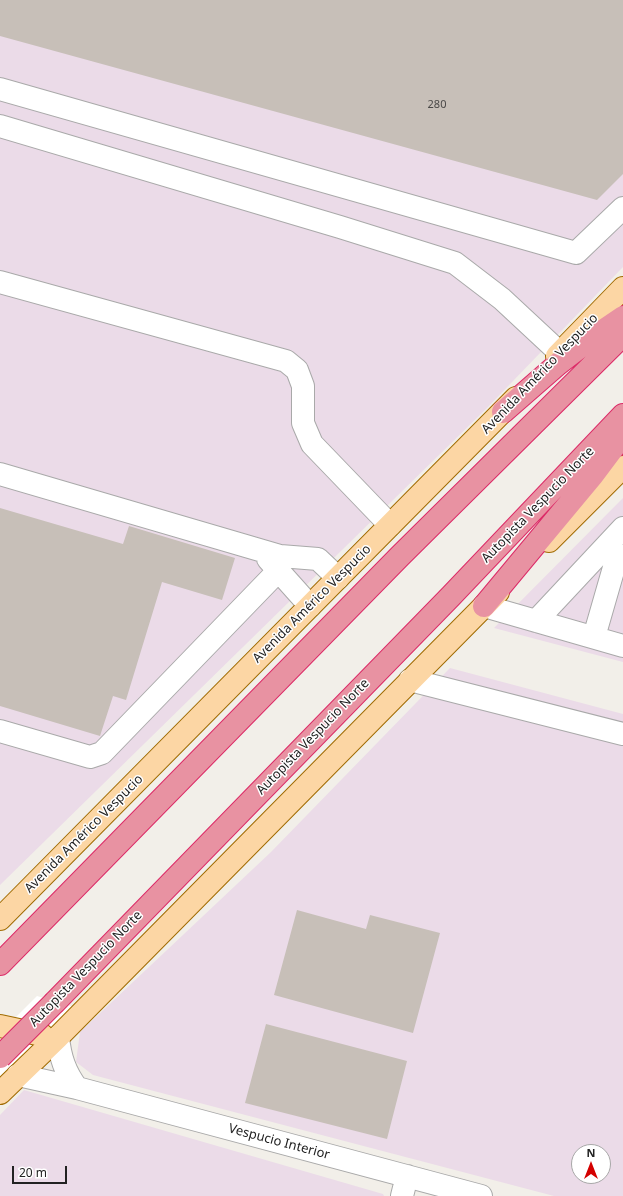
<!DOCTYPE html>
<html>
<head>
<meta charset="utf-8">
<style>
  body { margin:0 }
  #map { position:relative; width:623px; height:1196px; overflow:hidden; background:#f2efe9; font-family:"Noto Sans",sans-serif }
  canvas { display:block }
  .north { position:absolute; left:571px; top:1144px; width:40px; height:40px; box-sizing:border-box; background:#fff; border:1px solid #a7a7a7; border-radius:50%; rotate:0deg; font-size:11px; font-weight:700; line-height:16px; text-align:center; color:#222 }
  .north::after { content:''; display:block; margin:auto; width:14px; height:18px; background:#d40000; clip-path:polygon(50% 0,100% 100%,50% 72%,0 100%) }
  .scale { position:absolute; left:12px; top:1166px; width:55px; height:18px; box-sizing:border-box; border:2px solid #222; border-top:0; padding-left:5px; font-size:12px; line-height:14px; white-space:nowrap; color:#222; -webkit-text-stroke:3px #fff; paint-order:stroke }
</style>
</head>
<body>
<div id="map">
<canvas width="623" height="1196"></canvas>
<div class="north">N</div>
<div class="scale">20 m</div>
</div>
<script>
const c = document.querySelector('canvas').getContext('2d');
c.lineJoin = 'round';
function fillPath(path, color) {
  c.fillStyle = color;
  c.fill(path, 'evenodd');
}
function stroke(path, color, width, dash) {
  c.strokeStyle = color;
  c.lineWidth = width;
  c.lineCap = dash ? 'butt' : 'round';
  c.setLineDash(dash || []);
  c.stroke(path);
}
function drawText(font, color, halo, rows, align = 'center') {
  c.font = font + ' "Noto Sans",sans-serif';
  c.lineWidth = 3;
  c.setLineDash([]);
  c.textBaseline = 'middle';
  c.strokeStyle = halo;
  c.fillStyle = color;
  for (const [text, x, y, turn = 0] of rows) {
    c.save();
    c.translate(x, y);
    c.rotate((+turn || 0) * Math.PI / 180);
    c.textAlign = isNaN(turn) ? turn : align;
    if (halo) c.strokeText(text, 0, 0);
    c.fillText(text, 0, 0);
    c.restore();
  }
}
fillPath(new Path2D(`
  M0,0H623V267L486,409L0,885Z
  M623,498V662L494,628Z
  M450,668L623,714V1196H554L93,1075L76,1062L80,1032L271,852ZM579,1152H603V1176H579Z
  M24,1090L383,1194L384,1196H0V1115Z`), '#ebdbe8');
fillPath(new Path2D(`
  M37,996L74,1007L0,1082V1033Z`), '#fff');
fillPath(new Path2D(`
  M0,0H623V174L597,200L0,36Z
  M0,508L123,544L129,526L235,558L222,600L162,582L126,700L113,696L100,736L0,706Z
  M297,910L366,929L370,915L440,933L413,1033L274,995Z
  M266,1024L407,1061L387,1139L245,1103Z`), '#c7bfb8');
const minor = new Path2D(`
  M0,89L576,253L623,208
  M0,126L340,227L455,263L502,299L560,353
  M0,282L286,361L297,370L303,386V423L312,444L390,525
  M0,474L280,556L318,559L338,578
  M268,559L310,606
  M484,606L623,646
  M536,621L623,528
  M594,637L617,557L609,543
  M410,680L623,734
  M0,731L90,757L102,753L278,571
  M58,1037C60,1057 65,1072 77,1088
  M18,1075L77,1088L481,1196
  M402,1196L407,1176`);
const major = new Path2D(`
  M557,356L623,288
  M549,541L623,467
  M0,919L516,398
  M0,1026L42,1035
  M0,1093L58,1037L498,592`);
const highway = new Path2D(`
  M503,412L558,364L589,340L623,317
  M484,606L593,475L623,435
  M0,964L400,556L623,335
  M55,1002L451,596L623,415`);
stroke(minor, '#a9a9a9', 24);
stroke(major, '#a06b00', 24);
stroke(highway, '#dc2a67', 24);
stroke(minor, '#fff', 22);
stroke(major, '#fcd6a4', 22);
stroke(highway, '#e892a2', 22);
const highwayBridge = new Path2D(`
  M0,1057L55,1002`);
stroke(highwayBridge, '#dc2a67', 24, []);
stroke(highwayBridge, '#e892a2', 22);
drawText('11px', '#4b4948', null, [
  ["280",437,105]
]);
drawText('13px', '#222', '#fff', [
  ["Avenida Américo Vespucio",540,374,-46],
  ["Autopista Vespucio Norte",538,505,-46],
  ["Avenida Américo Vespucio",312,604,-45],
  ["Autopista Vespucio Norte",313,737,-46],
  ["Avenida Américo Vespucio",84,834,-45],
  ["Autopista Vespucio Norte",86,969,-46],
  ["Vespucio Interior",279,1142,15]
]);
</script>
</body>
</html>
